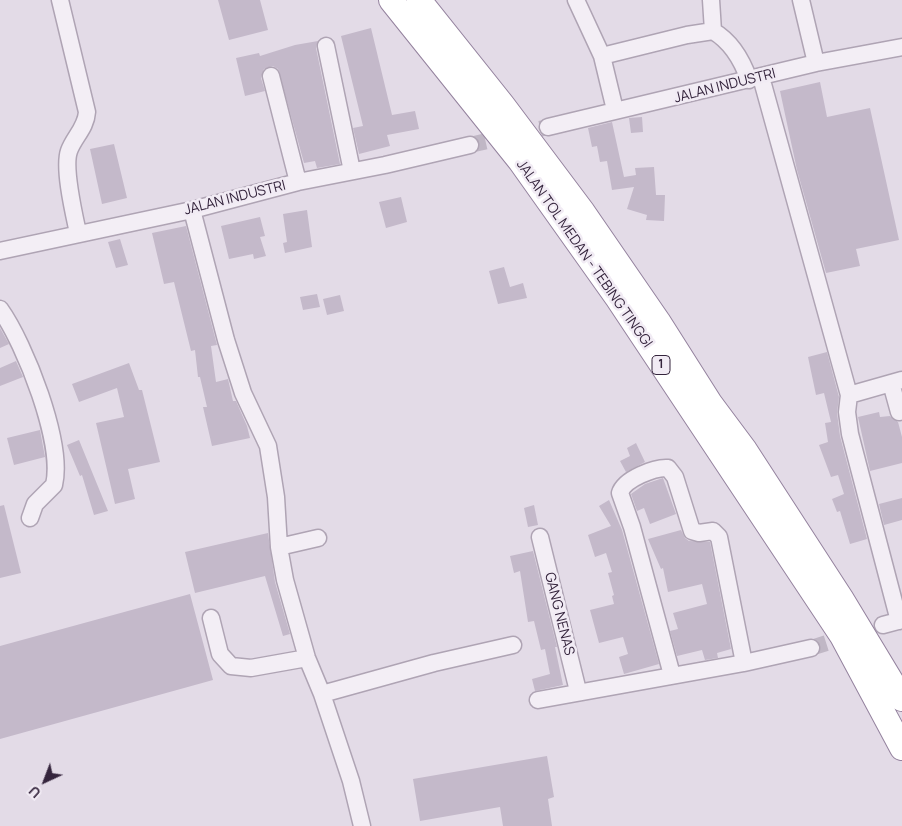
<!DOCTYPE html>
<html>
<head>
<meta charset="utf-8">
<style>
  body { margin:0 }
  #map { position:relative; width:902px; height:826px; overflow:hidden; background:#e3dbe7; font-family:Manrope,sans-serif }
  canvas { display:block }
  .north { position:absolute; left:20px; top:756px; width:50px; height:50px; -webkit-text-stroke:4px #f1ebf4; paint-order:stroke; rotate:223deg; font-size:14px; font-weight:700; line-height:20px; text-align:center; color:#35253d }
  .north::after { content:''; display:block; margin:auto; width:18px; height:22px; background:#35253d; clip-path:polygon(50% 0,100% 100%,50% 72%,0 100%) }
</style>
</head>
<body>
<div id="map">
<canvas width="902" height="826"></canvas>
<div class="north">U</div>
</div>
<script>
const c = document.querySelector('canvas').getContext('2d');
c.lineJoin = 'round';
function fillPath(path, color) {
  c.fillStyle = color;
  c.fill(path, 'evenodd');
}
function stroke(path, color, width, dash) {
  c.strokeStyle = color;
  c.lineWidth = width;
  c.lineCap = dash ? 'butt' : 'round';
  c.setLineDash(dash || []);
  c.stroke(path);
}
function drawText(font, color, halo, rows, align = 'center') {
  c.font = font + ' Manrope,sans-serif';
  c.lineWidth = 5;
  c.setLineDash([]);
  c.textBaseline = 'middle';
  c.strokeStyle = halo;
  c.fillStyle = color;
  for (const [text, x, y, turn = 0] of rows) {
    c.save();
    c.translate(x, y);
    c.rotate((+turn || 0) * Math.PI / 180);
    c.textAlign = isNaN(turn) ? turn : align;
    if (halo) c.strokeText(text, 0, 0);
    c.fillText(text, 0, 0);
    c.restore();
  }
}
fillPath(new Path2D(`
  M218,0H260L268,30L229,40Z
  M371,28L392,115L415,111L419,129L387,135L390,146L359,154L353,128L363,126L341,36Z
  M318,41L316,48L340,164L317,168L315,161L304,163L278,69L273,66L264,69L261,78L265,91L245,96L236,58L259,53L260,56L295,45Z
  M820,82L827,117L870,108L899,240L856,249L860,266L826,273L797,170L780,91Z
  M642,117L643,132L631,133L629,118Z
  M612,122L624,177L636,175L635,168L654,167L656,195H665L664,221L646,220L647,215L627,209L634,187L612,190L607,161L600,162L597,146L592,147L588,128Z
  M114,144L127,198L102,204L90,149Z
  M401,197L407,222L386,228L379,202Z
  M307,210L312,247L285,253L283,243L287,242L283,214Z
  M260,217L265,236L260,237L266,256L254,259L253,254L229,259L221,226Z
  M186,226L217,345L211,346L216,382L228,379L233,401H236L247,426L250,438L212,446L203,407H207L200,377H198L195,350L191,351L174,282L164,284L152,233Z
  M120,239L128,265L116,268L108,242Z
  M504,267L510,287L523,283L527,298L498,304L489,271Z
  M317,294L320,307L303,310L300,297Z
  M340,295L344,311L327,315L323,299Z
  M0,328L9,344L0,348Z
  M827,352L839,397L837,413L840,436L867,539L850,544L840,511L837,512L832,499L844,494L838,475L831,477L819,445L828,442L825,423L831,422L824,393L816,395L808,357Z
  M16,361L23,377L0,386V368Z
  M129,363L139,390H142L160,462L128,469L135,499L115,504L96,423L124,417L117,388L79,402L72,384Z
  M879,412L880,417L890,416L898,422L902,437V463L870,471L858,417Z
  M40,430L45,457L14,465L7,438Z
  M79,440L108,511L94,515L82,475L80,476L67,445Z
  M636,443L645,462L626,472L620,461L630,456L627,448Z
  M663,478L676,514L650,524L644,508L637,511L631,494L645,484Z
  M902,498V520L884,525L879,504Z
  M609,500L622,530L659,664L624,674L619,657L628,654L623,637L599,643L590,610L614,604L612,596L614,595L608,573L612,572L606,553L595,557L588,535L611,526L599,506Z
  M4,505L21,573L0,578V506Z
  M534,505L538,525L528,527L524,508Z
  M681,530L685,538L689,541L710,542L731,649L717,653L718,658L705,660L702,650L677,656L670,631L678,629L673,613L707,604L702,584L668,592L663,568L661,569L648,539Z
  M268,533L275,582L290,634L283,636L265,576L195,593L185,552Z
  M533,551L557,647H555L563,685L535,691L532,679L550,674L545,649L541,650L534,621L528,622L520,571L514,573L510,556Z
  M190,594L213,680L0,739V646Z
  M547,756L554,797L548,799L552,826H503L500,807L420,821L413,779Z`), '#c4b9ca');
stroke(new Path2D(`
  M470,145L548,127
  M811,648L883,625`), '#c0b7c5', 16, [16, 8]);
const minor = new Path2D(`
  M60,0L87,112C86,128 74,137 69,151C63,168 74,214 78,233
  M576,0L602,56
  M801,0L816,63
  M713,31C732,42 742,60 749,80
  M326,46L352,171
  M271,76L298,182
  M761,77L849,395L847,412L850,434L899,621
  M615,110L602,56L687,35L713,31L711,0
  M548,127L816,63L902,47
  M192,210L226,340L243,393L268,446L276,497L279,547L285,580L307,658L322,694L351,781L362,826
  M0,251L192,210L298,182L385,165L470,145
  M0,309C25,344 64,443 54,485L35,504L30,518
  M891,383L899,412
  M849,395L902,380
  M540,537L578,691
  M279,547L318,538
  M211,618L220,654L231,666L251,668L307,658
  M883,625L902,620
  M672,675L632,527L620,493C624,479 655,467 668,468L675,477L692,531L699,533L713,531L719,537L744,663
  M322,694L434,663L513,645
  M538,700L744,663L811,648`);
const highway = new Path2D(`
  M391,0L520,161L618,299L842,636L902,748
  M419,0L502,104L583,212L658,321L710,403L745,450L841,598L902,699`);
stroke(minor, '#afa4b4', 19);
stroke(highway, '#94829e', 26);
stroke(minor, '#f3eef5', 16);
stroke(highway, '#fff', 24);
for (const [x, y, w] of [
  [661,365,18]
]) {
  const box = new Path2D();
  box.roundRect(x - w / 2, y - 9.5, w, 19, 4);
  c.fillStyle = '#f1ebf4';
  c.fill(box);
  stroke(box, '#35253d', 1);
}
drawText('bold 12px', '#35253d', null, [
  ["1",661,365]
]);
drawText('14px', '#35253d', '#f1ebf4', [
  ["JALAN INDUSTRI",725,86,-14],
  ["JALAN INDUSTRI",235,198,-14],
  ["JALAN TOL MEDAN - TEBING TINGGI",584,254,55],
  ["GANG NENAS",559,614,76]
]);
</script>
</body>
</html>
